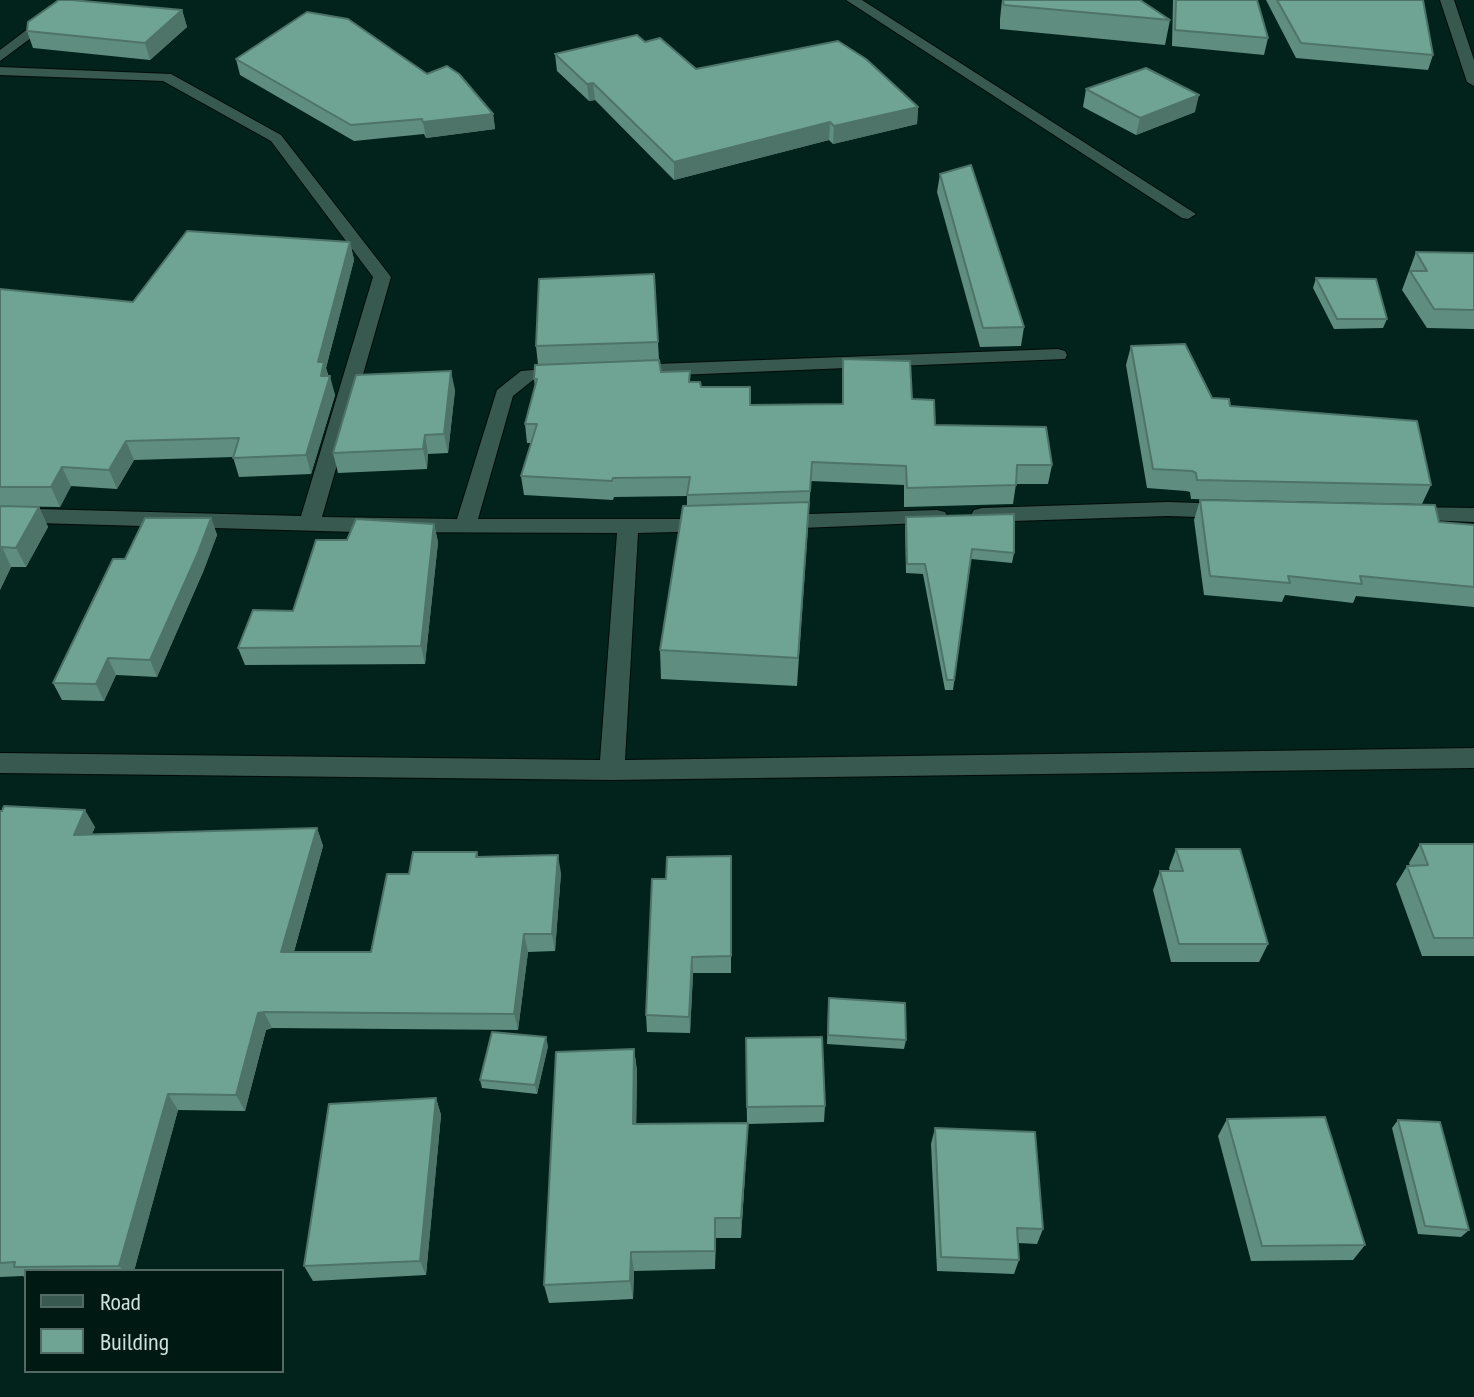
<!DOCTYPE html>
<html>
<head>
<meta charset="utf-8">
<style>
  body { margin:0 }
  #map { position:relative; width:1474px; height:1397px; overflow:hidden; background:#01231c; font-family:"PT Sans Narrow",sans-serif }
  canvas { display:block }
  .legend { position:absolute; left:24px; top:1269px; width:260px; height:104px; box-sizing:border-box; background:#011913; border:2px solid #536963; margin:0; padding:10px 14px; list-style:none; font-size:24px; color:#cfe2dc }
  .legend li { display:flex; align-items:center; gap:16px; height:40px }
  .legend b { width:40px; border:2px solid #536963 }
</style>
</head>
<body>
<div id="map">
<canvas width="1474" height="1397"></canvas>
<ul class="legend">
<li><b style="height:10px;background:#37594f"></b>Road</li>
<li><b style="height:22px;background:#6fa495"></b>Building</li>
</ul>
</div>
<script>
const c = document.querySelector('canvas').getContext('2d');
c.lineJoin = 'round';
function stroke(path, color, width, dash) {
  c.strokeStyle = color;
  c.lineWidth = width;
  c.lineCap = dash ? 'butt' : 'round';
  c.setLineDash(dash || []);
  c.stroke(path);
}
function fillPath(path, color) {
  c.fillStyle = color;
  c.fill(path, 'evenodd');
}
const minor = new Path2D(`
  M66,0H82L0,61V50Z
  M846,0H862L1196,214L1188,219L1182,218Z
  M1440,0H1454L1474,60V86L1467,82Z
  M0,67L171,74L281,135L388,273L391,277L322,517L457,519L497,390L521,371L568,367L575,369L578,373L575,377L533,380L513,396L478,519H721L724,524L721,529L713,531L638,533L625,760L1474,748V768L612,780L0,773V753L600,760L617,533L356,532L0,522V508L301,516L373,277L271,141L163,81L0,75Z
  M1058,349L1065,351L1067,355L1065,359L629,377L619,371L629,365Z
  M1168,502L1229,504L1236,506L1240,511L1236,516L1229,518L1168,516L982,522L974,520L971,515L974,510L982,508Z
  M1406,507L1474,508V522L1399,519L1395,514L1399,509Z
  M937,510L945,512L948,517L945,522L778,529L770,527L767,522L770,517L778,515Z`);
stroke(minor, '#000b07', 2);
fillPath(minor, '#37594f');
fillPath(new Path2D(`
  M1002,0H1140L1170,20L1165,45L1000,29V19Z
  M1173,0H1257L1268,38L1264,55L1172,46Z
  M1266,0H1423L1433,55L1428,70L1296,58Z
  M182,10L187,27L150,60L33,48L27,31Z
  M645,42L696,69L918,107L917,124L833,144L829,140L674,180L595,100L589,101L557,71L555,54Z
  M236,59L427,74L493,114L495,129L426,138L424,134L354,141L240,75Z
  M1086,89L1195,112L1136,135L1083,107Z
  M940,174L1024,327L1021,346L980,347L937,192Z
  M350,242L354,260L326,368L335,395L311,474L239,477L233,457L134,460L117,489L71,486L60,507L0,506V289L133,302Z
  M1416,252L1474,253V329L1427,328L1402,290Z
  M654,274L659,360L661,372L690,371V382L750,405L842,404L843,359L912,399L935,425L1052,465L1048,484H1016L1013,504L904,507V485L811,481L797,686L661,679L660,650L687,506V496L614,497L613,500L524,495L521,476L531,443H527L525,424L535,386L534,379L538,365L536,346Z
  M1316,278L1387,319L1383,328L1334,329L1313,288Z
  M1131,346L1212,398L1431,485L1422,504L1191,499L1190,492L1186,491L1147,488L1126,365Z
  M455,390L448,453L428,454L427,469L338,473L333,453Z
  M1200,500L1474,525V607L1356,596L1353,603L1285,595L1282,602L1204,595L1194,520Z
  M0,506L39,507L48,527L26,567H11L0,590Z
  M906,517L1014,553L1012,563L971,559L953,690H945L923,574L906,573L905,527Z
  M211,518L217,535L203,572L157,677L116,675L104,701L62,700L53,683L125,559Z
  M434,524L438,542L425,664L245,665L238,648L293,611L347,540Z
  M0,811L95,827L92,834L317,828L323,846L294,952H371L409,874L477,852L478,857L561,873L555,951L528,952L518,1030L272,1028L266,1030L245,1111L178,1110L134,1271H26V1279L23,1276L0,1277Z
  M1420,844H1474V956H1422L1396,884L1407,866H1410L1409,863Z
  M1176,849L1268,944L1259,962H1171L1153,890L1160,871H1170L1169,868Z
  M731,856V973H693L690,1033L647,1032L646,1015L666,879Z
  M828,1007L906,1040L904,1049L827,1044Z
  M548,1046L537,1094L482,1088L480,1080Z
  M634,1049L637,1071L636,1124L747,1123L746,1055L825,1106L824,1122L748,1124L741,1238H716L715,1269L634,1271L633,1299L549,1303L544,1285Z
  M436,1098L441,1115L426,1275L313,1281L304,1266Z
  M1227,1119L1365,1245L1353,1260L1251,1261L1218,1136Z
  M1398,1120L1469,1230L1461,1237L1418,1234L1392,1128Z
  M935,1128L1043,1229L1037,1244L1018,1243L1019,1260L1014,1274L937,1271L931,1144Z`), '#5f8d80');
fillPath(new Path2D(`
  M182,10L187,27L150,60L145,43Z
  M593,83L595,100L589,101L587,84Z
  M1199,95L1195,112L1136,135L1140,118Z
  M918,107L917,124L833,144L834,126Z
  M493,114L495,129L426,138L423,122Z
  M830,122L829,140L674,180V162Z
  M350,242L354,260L326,368L329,380L330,376L335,395L311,474L306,455L318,362Z
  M451,371L455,390L448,453L444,434Z
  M425,435L428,454L427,469L423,449Z
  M126,441L134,460L117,489L109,470Z
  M62,467L71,486L60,507L51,487Z
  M39,507L48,527L26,567L16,548Z
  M211,518L217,535L203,572L157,677L150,660Z
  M434,524L438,542L425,664L421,646Z
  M2,547L11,567L0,590V551Z
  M108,658L116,675L104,701L96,684Z
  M85,810L95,827L84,852L74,835Z
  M317,828L323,846L289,969L281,952Z
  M558,855L561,873L555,951L552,934Z
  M524,934L528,952L518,1030L514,1014Z
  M692,957L693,973L690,1033L689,1017Z
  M264,1012L272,1028L266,1030L245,1111L236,1095L258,1013Z
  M546,1037L548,1046L537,1094L535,1085Z
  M634,1049L637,1071L636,1144L633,1124Z
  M168,1094L178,1110L134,1271H124L119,1266Z
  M436,1098L441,1115L426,1275L420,1261Z
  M748,1123L747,1144L741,1238V1218Z
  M631,1252L634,1271L633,1299L630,1281Z`), '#4e7368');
const building = new Path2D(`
  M59,0H72L182,10L145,43L27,31L28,22Z
  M1003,0H1140L1170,20L1004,5Z
  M1176,0H1257L1268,38L1175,30Z
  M1277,0H1423L1433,55L1301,43Z
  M307,12L348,19L427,74L447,66L459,74L493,114L423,122L422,119L351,125L236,59Z
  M637,35L645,42L660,38L696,69L838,41L866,59L918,107L834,126L830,122L674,162L593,83L587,84L555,54Z
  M1146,68L1199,95L1140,118L1086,89Z
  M971,165L1024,327L983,328L940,174Z
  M187,231L350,242L318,362H324L321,376H330L306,455L233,458L239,438L126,441L109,470L62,467L51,487H0V289L133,302Z
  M1416,252L1474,253V310L1434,309L1410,271H1427Z
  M654,274L658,342L536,346L539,279Z
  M1316,278L1376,279L1387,319H1337Z
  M1185,344L1212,398L1229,399L1230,406L1417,421L1431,485L1197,480L1196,473L1192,471L1153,469L1131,346Z
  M843,359L910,361L912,399L934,400L935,425L1046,427L1052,465H1017L1016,485L907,488L906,466L812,462L810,491L687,495L690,477L613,478L612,481L521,476L537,424H525L537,379H534L535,365L659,360L661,372L690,371L689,382H700L701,387H750V405L843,404Z
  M451,371L444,434L425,435L423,449L333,453L356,375Z
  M1200,500L1435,505L1439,522L1474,525V587L1360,576L1362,584L1288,576L1290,583L1210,576Z
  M809,502L798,658L660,650L683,506Z
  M0,506L39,507L16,548L2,547L0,551Z
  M1014,514V553L972,549L954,680H947L925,564H907L906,517Z
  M145,518H211L197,555L150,660L108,658L96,684L53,683L113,559H125Z
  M356,519L434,524L421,646L238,648L253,610L293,611L316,540H347Z
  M4,806L85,810L74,835L317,828L281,952H371L387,874H409L413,852H477L476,857L558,855L552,934H524L514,1014L264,1012L258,1013L236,1095L168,1094L119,1266L14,1267L15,1262L0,1263V811H2Z
  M1420,844H1474V938H1434L1407,866L1428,865Z
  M1176,849H1240L1268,944H1179L1160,871H1183Z
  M731,856V956L692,957L689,1017L646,1015L652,879H666L667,857Z
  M829,998L905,1003L906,1040L828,1035Z
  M492,1032L546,1037L535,1085L480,1080Z
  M822,1037L825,1106L747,1107L746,1038Z
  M634,1049L633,1124L748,1123L741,1218H715V1251L631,1252L630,1281L544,1285L556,1052Z
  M436,1098L420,1261L304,1266L329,1104Z
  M1325,1117L1365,1245L1262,1246L1227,1119Z
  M1398,1120L1440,1122L1469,1230L1425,1226Z
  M935,1128L1035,1132L1043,1229L1017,1228L1019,1260L941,1257Z`);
fillPath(building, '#6fa495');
stroke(building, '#4e7368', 2);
</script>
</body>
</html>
